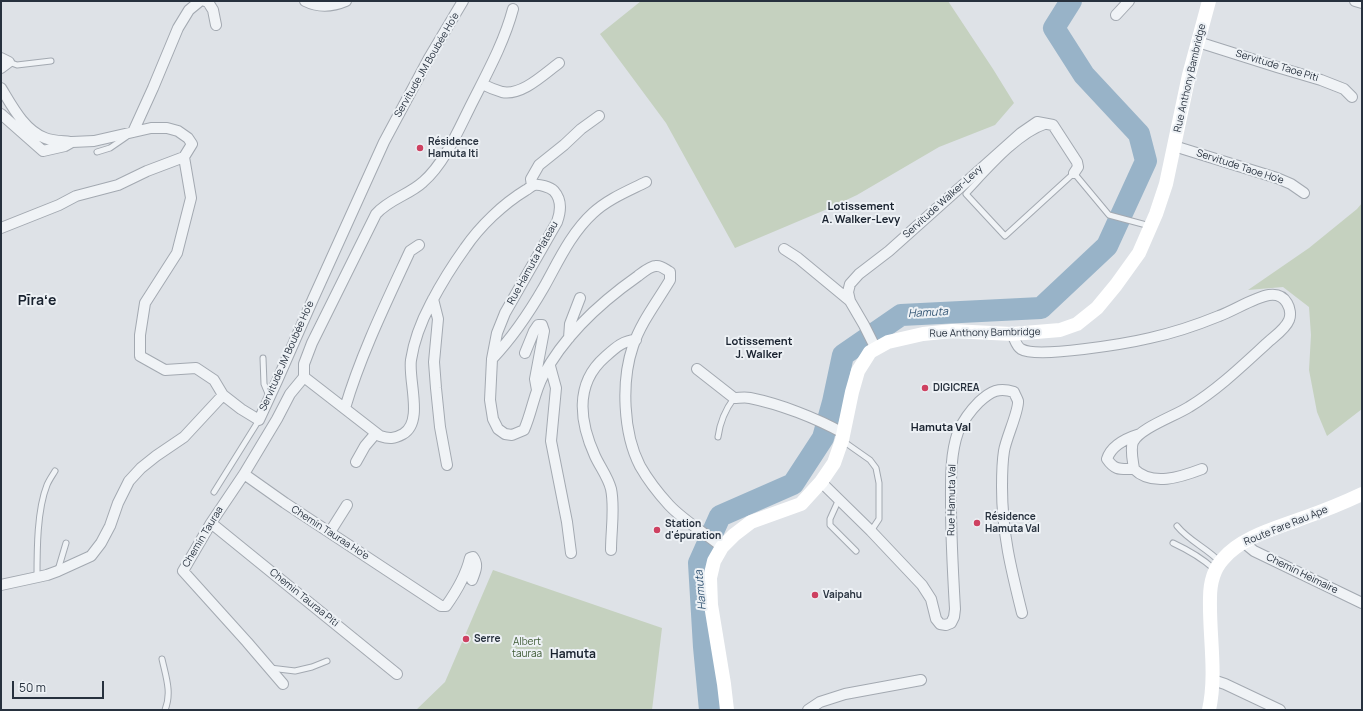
<!DOCTYPE html>
<html>
<head>
<meta charset="utf-8">
<style>
  body { margin:0 }
  #map { position:relative; width:1363px; height:711px; overflow:hidden; background:#dee2e7; font-family:Manrope,sans-serif }
  canvas { display:block }
  .frame { position:absolute; inset:0; border:2px solid #27313e; pointer-events:none }
  .scale { position:absolute; left:12px; top:681px; width:92px; height:18px; box-sizing:border-box; border:2px solid #27313e; border-top:0; padding-left:5px; font-size:12px; line-height:14px; white-space:nowrap; color:#27313e; -webkit-text-stroke:3px #edf1f5; paint-order:stroke }
</style>
</head>
<body>
<div id="map">
<canvas width="1363" height="711"></canvas>
<div class="frame"></div>
<div class="scale">50 m</div>
</div>
<script>
const c = document.querySelector('canvas').getContext('2d');
c.lineJoin = 'round';
function fillPath(path, color) {
  c.fillStyle = color;
  c.fill(path, 'evenodd');
}
function stroke(path, color, width, dash) {
  c.strokeStyle = color;
  c.lineWidth = width;
  c.lineCap = dash ? 'butt' : 'round';
  c.setLineDash(dash || []);
  c.stroke(path);
}
function drawText(font, color, halo, rows, align = 'center') {
  c.font = font + ' Manrope,sans-serif';
  c.lineWidth = 4;
  c.setLineDash([]);
  c.textBaseline = 'middle';
  c.strokeStyle = halo;
  c.fillStyle = color;
  for (const [text, x, y, turn = 0] of rows) {
    c.save();
    c.translate(x, y);
    c.rotate((+turn || 0) * Math.PI / 180);
    c.textAlign = isNaN(turn) ? turn : align;
    if (halo) c.strokeText(text, 0, 0);
    c.fillText(text, 0, 0);
    c.restore();
  }
}
fillPath(new Path2D(`
  M641,1H948L993,69L1014,103L995,125L939,147L857,195L825,210L735,248L666,123L600,34Z
  M1362,203V409L1327,436L1317,412L1309,370L1311,335L1309,307L1283,287L1248,290L1309,248L1357,209Z
  M493,570L662,628L652,710H416L445,682Z`), '#c5d1bf');
stroke(new Path2D(`
  M710,710L704,647L699,563L720,516L793,484L823,438L833,402L843,355L901,315L1041,308L1107,246L1146,161L1139,134L1084,75L1054,28L1071,1`), '#98b3c8', 22);
const lane = new Path2D(`
  M9,62L17,65L51,61
  M1046,126C1018,135 987,172 966,194L1005,236L1074,173L1109,215L1150,226
  M97,152L110,148L126,137
  M263,358L264,384L269,396
  M718,437C720,422 725,410 734,398
  M843,441L870,460L876,468L879,483V519L871,531
  M214,492L259,420
  M839,499L830,519V525L856,551
  M1177,526C1189,541 1207,548 1220,562
  M1173,543C1188,550 1202,558 1214,569
  M58,570L66,543
  M37,577C37,550 37,510 47,485C49,480 52,476 55,471
  M162,659C166,677 172,693 165,710
  M270,668L295,671L312,667L327,661`);
const street = new Path2D(`
  M205,1L208,2L213,10L216,25
  M305,1C319,8 332,7 346,1
  M1355,1L1362,3
  M513,9C504,43 486,75 470,107C458,131 444,164 423,182C409,195 389,199 376,214L312,343L304,364V377L380,436C389,439 394,439 403,434C424,422 408,380 411,360C414,340 422,320 431,303C441,284 452,266 465,248C480,226 503,204 526,190C528,189 531,186 534,185C539,184 550,187 554,191C562,200 561,211 557,222L505,313L497,333L492,359L490,400L493,419L498,429L505,434L512,435L524,430C532,412 534,393 543,376C564,336 601,302 638,276C642,273 650,266 656,266C661,265 666,270 670,272V280C657,302 641,322 633,346C621,381 623,433 640,466C648,480 658,493 669,505C684,521 705,533 722,547
  M1116,15L1129,1
  M1198,42L1277,67L1321,80L1344,89L1352,97
  M1,58L9,62L1,68
  M482,84C488,87 495,90 502,92C522,96 544,74 559,63
  M1,88C12,106 24,130 45,138C53,141 62,141 70,142
  M1,114L43,151L65,146L72,142L94,141L151,128H167L178,131L188,138L192,144L184,157L191,198L177,253L145,303L140,335V356L165,370L196,368L214,380L223,395
  M133,132L153,88L178,28L189,10L200,1
  M1174,146L1277,178L1291,184L1304,193
  M532,186L531,179L539,165L564,145L581,129L599,116
  M1,228L59,205L76,196L118,185L147,171L184,157
  M784,249L798,258L850,301
  M433,299L438,319L434,362L436,388L440,427L447,465
  M1012,334C1015,339 1016,346 1021,349C1037,359 1129,343 1150,338C1173,333 1197,325 1219,316C1233,311 1255,297 1269,295C1276,294 1283,296 1287,303C1290,308 1291,315 1289,320C1285,330 1273,337 1266,344C1242,366 1217,390 1189,407C1175,416 1140,428 1133,442C1130,450 1133,461 1134,469C1152,487 1181,477 1202,469
  M569,338L570,324L580,298
  M876,349L864,325L850,301L848,292L850,284L859,274L889,251L1021,133L1037,122L1053,125L1077,162L1078,167L1074,173
  M525,353L534,331L538,325H542L544,331L535,379L537,390
  M492,359C512,338 529,313 544,287C558,262 571,233 593,213C608,199 628,191 646,182
  M550,366L556,388L551,441L567,522L571,553
  M697,369L734,398C739,398 745,397 750,398C780,404 816,418 843,433
  M345,408C361,354 386,303 410,251L419,245
  M356,462L365,446L376,433
  M1134,469C1121,469 1115,471 1107,459C1111,446 1127,438 1140,434
  M244,474L285,503L441,606H446C456,592 466,575 470,558L473,557C479,565 475,572 472,580
  M821,482L871,531L922,585L931,599L936,619L940,624L946,625L951,623L954,617L955,609C953,574 951,540 951,505C951,481 950,455 958,432C963,421 971,410 979,402C991,391 999,387 1014,392C1015,395 1017,398 1018,401C1019,411 1006,438 1004,451C1002,463 1002,475 1002,487C1002,533 1011,569 1022,613
  M211,523L397,674
  M330,532L347,505
  M1243,542L1254,551L1362,603
  M611,550C611,530 615,508 611,489C608,477 600,467 595,456C580,423 574,384 605,357C614,349 623,340 636,340
  M1,585L47,575L58,571L91,556L101,543L110,526L118,503L129,481L141,468L156,456L184,437L223,395L241,409L259,420L277,381L313,299L384,142L429,58L463,1
  M1213,680L1225,684L1280,710
  M283,684L247,642L183,571L211,523L244,474L277,419L290,394L304,377
  M808,710L820,702L845,694L921,680`);
stroke(lane, '#a3a9b1', 7);
stroke(street, '#a3a9b1', 12);
stroke(lane, '#f0f3f6', 5);
stroke(street, '#f0f3f6', 10);
stroke(new Path2D(`
  M727,710L724,684L711,605L710,578L714,561L722,547L734,535L751,522L801,504L821,482L834,463L842,440L852,392L858,371L870,352L888,342L923,334L952,331L1012,334L1060,330L1077,324L1097,308L1116,285L1139,253L1156,214L1166,184L1189,75L1209,1
  M1209,710C1217,673 1209,636 1210,598C1210,584 1213,570 1223,559C1241,537 1277,528 1303,518C1323,511 1343,503 1362,494`), '#fff', 14);
for (const [x, y, r, color] of [
  [420,148,4,"#ce4161"],
  [925,388,4,"#ce4161"],
  [977,523,4,"#ce4161"],
  [657,530,4,"#ce4161"],
  [815,595,4,"#ce4161"],
  [466,639,4,"#ce4161"]
]) {
  const dot = new Path2D();
  dot.arc(x, y, r, 0, 2 * Math.PI);
  c.fillStyle = color;
  c.fill(dot);
  stroke(dot, '#edf1f5', 1.5);
}
drawText('10px', '#27313e', '#edf1f5', [
  ["Servitude JM Boubée Ho'e",427,65,-60],
  ["Servitude Taoe Piti",1277,66,17],
  ["Rue Anthony Bambridge",1190,78,-77],
  ["Servitude Taoe Ho'e",1240,167,18],
  ["Servitude Walker-Levy",943,202,-42],
  ["Rue Hamuta Plateau",533,263,-61],
  ["Rue Anthony Bambridge",985,333,-1],
  ["Servitude JM Boubée Ho'e",287,356,-66],
  ["Rue Hamuta Val",952,500,-89],
  ["Route Fare Rau Ape",1286,526,-22],
  ["Chemin Tauraa Ho'e",330,533,33],
  ["Chemin Tauraa",203,537,-59],
  ["Chemin Heimaire",1302,574,26],
  ["Chemin Tauraa Piti",304,598,39]
]);
drawText('bold 10px', '#27313e', '#edf1f5', [
  ["Résidence",428,142],
  ["Hamuta Iti",428,154],
  ["DIGICREA",933,388],
  ["Résidence",985,517],
  ["Hamuta Val",985,529],
  ["Station",665,524],
  ["d'épuration",665,536],
  ["Vaipahu",823,595],
  ["Serre",474,639]
], 'left');
drawText('10px', '#3e5a34', '#edf1f5', [
  ["Albert",527,642],
  ["tauraa",527,654]
]);
drawText('bold 11px', '#19222f', '#edf1f5', [
  ["Lotissement",861,207],
  ["A. Walker-Levy",861,220],
  ["Lotissement",759,342],
  ["J. Walker",759,355],
  ["Hamuta Val",941,428]
]);
drawText('italic 11px', '#315372', '#edf1f5', [
  ["Hamuta",928,313,-3],
  ["Hamuta",701,590,-95]
]);
drawText('bold 12px', '#19222f', '#edf1f5', [
  ["Hamuta",573,655]
]);
drawText('bold 14px', '#19222f', '#edf1f5', [
  ["Pīraʻe",37,301]
]);
</script>
</body>
</html>
